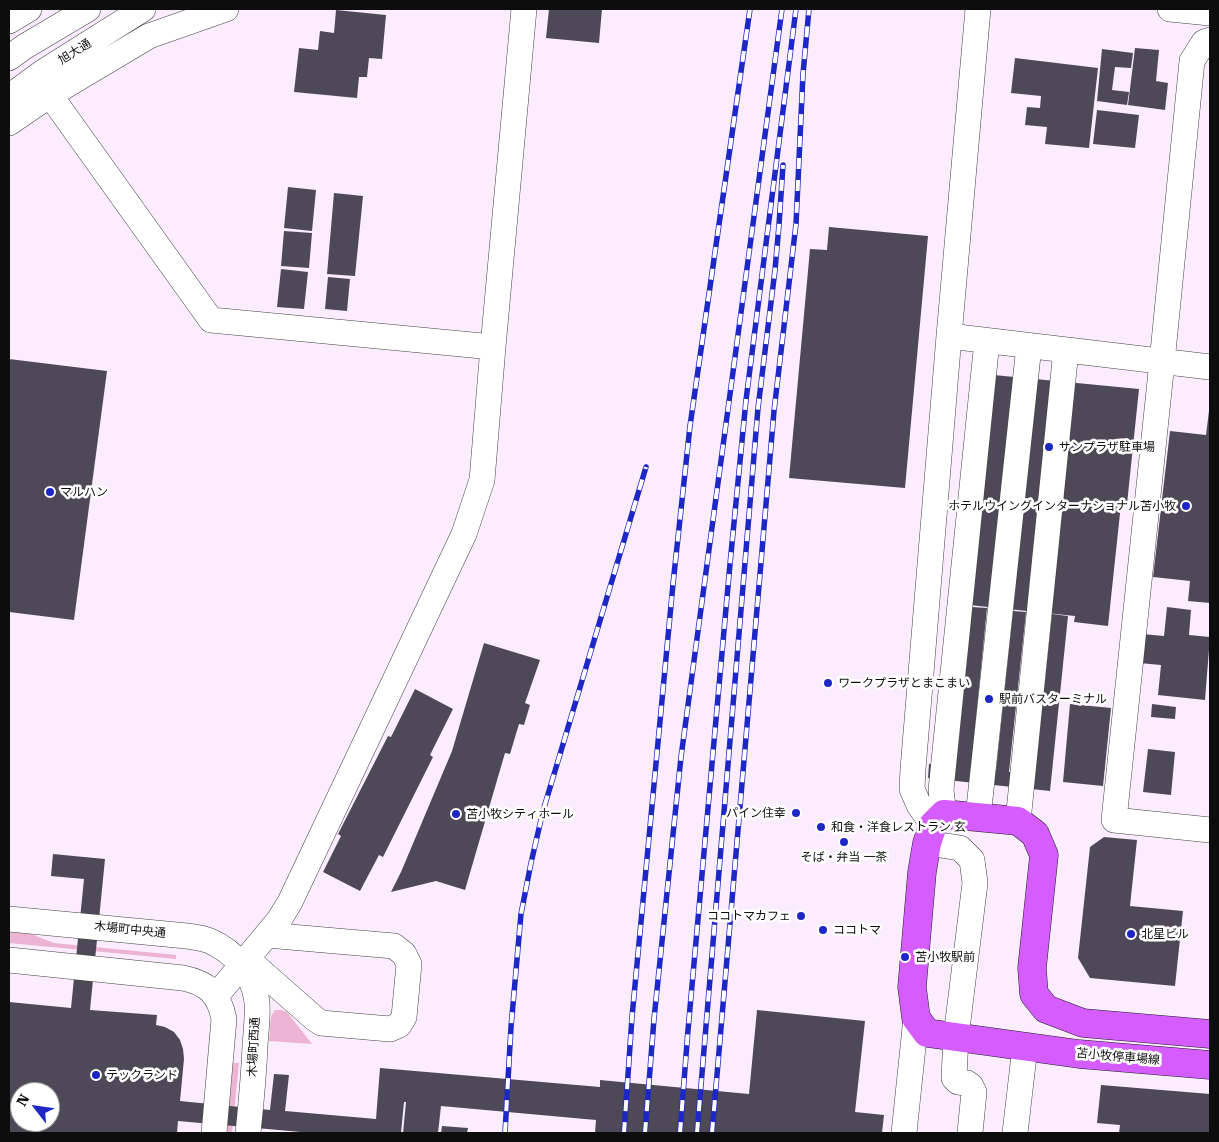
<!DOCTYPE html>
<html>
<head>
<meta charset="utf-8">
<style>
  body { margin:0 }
  #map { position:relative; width:1219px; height:1142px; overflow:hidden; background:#fbedff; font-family:"Roboto Serif",serif }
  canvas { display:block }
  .frame { position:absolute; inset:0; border:10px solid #0d0d0d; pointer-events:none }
  .north { position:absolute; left:10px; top:1082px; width:50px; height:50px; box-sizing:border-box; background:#fff; border:1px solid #9e9e9e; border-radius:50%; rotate:300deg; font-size:14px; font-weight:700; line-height:20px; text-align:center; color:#0d0d0d }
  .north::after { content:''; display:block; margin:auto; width:18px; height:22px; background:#1d27c5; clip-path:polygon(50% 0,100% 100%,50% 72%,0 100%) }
</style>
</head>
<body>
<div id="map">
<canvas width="1219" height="1142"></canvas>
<div class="frame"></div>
<div class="north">N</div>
</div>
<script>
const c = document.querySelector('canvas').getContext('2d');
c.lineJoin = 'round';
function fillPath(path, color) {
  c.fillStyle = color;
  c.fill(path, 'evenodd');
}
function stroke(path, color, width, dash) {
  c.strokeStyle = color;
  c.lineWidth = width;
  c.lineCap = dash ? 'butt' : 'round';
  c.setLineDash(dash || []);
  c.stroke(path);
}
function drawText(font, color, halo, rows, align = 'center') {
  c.font = font + ' "Roboto Serif","Noto Sans JP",serif';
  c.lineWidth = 5;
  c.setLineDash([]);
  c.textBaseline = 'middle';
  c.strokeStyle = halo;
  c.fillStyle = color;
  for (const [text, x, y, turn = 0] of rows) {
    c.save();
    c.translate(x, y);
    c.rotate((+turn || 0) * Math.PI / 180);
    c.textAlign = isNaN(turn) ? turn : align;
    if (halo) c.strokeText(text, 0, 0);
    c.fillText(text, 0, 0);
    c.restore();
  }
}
fillPath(new Path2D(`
  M9,932L31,934L54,943L176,955V959L9,943Z
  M275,1010H281L287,1012L312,1044L269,1041L271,1016Z
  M233,1063H239L232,1133H227Z`), '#ecb4d2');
fillPath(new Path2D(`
  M549,9H602L599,43L546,38Z
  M336,10L386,15L382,59L369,58L367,77H359L357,98L294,92L299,48L318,50L320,31L334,33Z
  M1135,48L1159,50L1156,81L1168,83L1165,110L1128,105Z
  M1102,49L1133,53L1131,68L1115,67L1112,90L1129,92L1127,105L1097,101Z
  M1015,58L1098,68L1089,148L1045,144L1047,127L1025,125L1027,107L1040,108L1041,96L1011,93Z
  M1097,110L1139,115L1135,148L1093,144Z
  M288,187L316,190L312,231L284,228Z
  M334,193L363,196L355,276L327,274Z
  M829,227L928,236L905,488L789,478L810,249L827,250Z
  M284,231L312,233L309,268L281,266Z
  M281,269L308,272L304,309L277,307Z
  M328,277L350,279L347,311L325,309Z
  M9,359L107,371L74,620L9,612Z
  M973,373L1139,389L1127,504H1121L1108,626L1074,622L1075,616L950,603Z
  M1209,411H1210V603L1188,601L1190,581L1153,577L1170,431L1206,435Z
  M972,607L987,608L971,768L996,771L1013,611L1026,612L1009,772L1035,775L1052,614L1068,616L1050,791L928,778L929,764L956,767Z
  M1167,607L1191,610L1189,635L1210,637L1205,700L1158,695L1161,665L1139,663L1142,634L1164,636Z
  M484,643L540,660L525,703L530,705L524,725L519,724L510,754L505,753L465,890L436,881L391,892L401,872L452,751Z
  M415,689L453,709L430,755L433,757L383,857L379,855L360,891L323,872L341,836L338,834L388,736L391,737Z
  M1070,704L1111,708L1103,786L1063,782Z
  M1152,704L1176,707L1175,719L1151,717Z
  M1148,749L1175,752L1171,795L1143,792Z
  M1104,837L1137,840L1130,906L1183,911L1175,986L1090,978L1078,958L1090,847Z
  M53,854L105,859L90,1010L157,1015L156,1025L165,1027L174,1032L180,1040L183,1049L184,1059L180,1101L270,1110L274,1074L289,1075L285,1111L376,1119L380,1068L600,1087V1080L749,1094L757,1010L865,1021L855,1112L884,1115L882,1133H595L596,1120L441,1106L438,1133H403L406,1102H404L401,1133H312L178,1121L177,1133H9V1002L71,1008L84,879L51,876ZM20,1092H50V1122H20Z
  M1101,1085L1210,1094V1133H1119L1120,1125L1097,1123Z
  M442,1126L468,1128L467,1133H441Z`), '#4e4956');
const minor = new Path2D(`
  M1170,9L1210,13
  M9,21L29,9
  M1210,40L1204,42L1192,61L1162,362L1114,820L1210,830
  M9,58L24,47L88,9
  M50,95L211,320L493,347
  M9,97L43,72L143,9
  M9,123L50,95L149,36L226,9
  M949,336L1210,367
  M944,814L941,790L987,341
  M978,817L1029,346
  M1018,821L1066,350
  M933,825L919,805L912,789L913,769L949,336L978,9
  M927,843L960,848L972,860L975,883L956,1037L954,1078L958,1082L967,1083L971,1086L974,1092L970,1133
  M9,919L187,936C195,937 203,938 210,941C235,952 254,975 257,1002C258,1016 256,1031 255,1045C254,1074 251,1104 248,1133
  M247,959L314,1018L321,1023L390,1029L399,1025L404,1017L409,964L404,954L394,946L267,935
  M9,960L183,978C208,983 219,994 224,1019L214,1133
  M216,996L279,920L290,902L464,534L482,480L493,347L524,9
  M904,1133L916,1018
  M1015,1133L1025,1047`);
const major = new Path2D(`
  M1210,1034L1083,1023L1046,1009L1034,994L1032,968L1044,855L1035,834L1018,821L944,814L933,825L927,843L922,872L912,987L916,1018L927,1033L1079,1054L1210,1065`);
stroke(minor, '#404040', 26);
stroke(major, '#1e1e1e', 29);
stroke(minor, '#fff', 25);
stroke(major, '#d55dff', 28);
const rail = new Path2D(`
  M505,1133L511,1027L521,914L531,863L543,811L646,467
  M624,1133L632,1017L673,584L690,426L750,9
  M645,1133L654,1019L681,757L782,9
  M680,1133L688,1030L730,564L746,400L796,9
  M697,1133L758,408L775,270L779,225L783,165
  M712,1133L774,411L796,224L803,74L809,9`);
stroke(rail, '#1d27c5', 5.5);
stroke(rail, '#fff', 4, [11]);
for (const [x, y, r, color] of [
  [1049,447,5,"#1d27c5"],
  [50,492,5,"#1d27c5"],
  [1186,506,5,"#1d27c5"],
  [828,683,5,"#1d27c5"],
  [989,699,5,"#1d27c5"],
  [796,813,5,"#1d27c5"],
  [456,814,5,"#1d27c5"],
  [821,827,5,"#1d27c5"],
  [844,842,5,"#1d27c5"],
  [801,916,5,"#1d27c5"],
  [823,930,5,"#1d27c5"],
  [1131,934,5,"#1d27c5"],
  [905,957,5,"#1d27c5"],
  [96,1075,5,"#1d27c5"]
]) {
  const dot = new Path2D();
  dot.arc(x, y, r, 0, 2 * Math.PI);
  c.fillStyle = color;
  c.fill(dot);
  stroke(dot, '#fff', 2);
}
drawText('12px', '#0d0d0d', '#fff', [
  ["旭大通",75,52,-32],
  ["木場町中央通",130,930,6],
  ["木場町西通",254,1047,-87],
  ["苫小牧停車場線",1118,1057,5]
]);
drawText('12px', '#0d0d0d', '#fff', [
  ["サンプラザ駐車場",1059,447],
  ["マルハン",60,492],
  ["ホテルウイングインターナショナル苫小牧",1176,506,"right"],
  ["ワークプラザとまこまい",838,683],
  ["駅前バスターミナル",999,699],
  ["パイン住幸",786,813,"right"],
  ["苫小牧シティホール",466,814],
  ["和食・洋食レストラン 玄",831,827],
  ["そば・弁当 一茶",844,857,"center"],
  ["ココトマカフェ",791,916,"right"],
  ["ココトマ",833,930],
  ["北星ビル",1141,934],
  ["苫小牧駅前",915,957],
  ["テックランド",106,1075]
], 'left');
</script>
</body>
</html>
